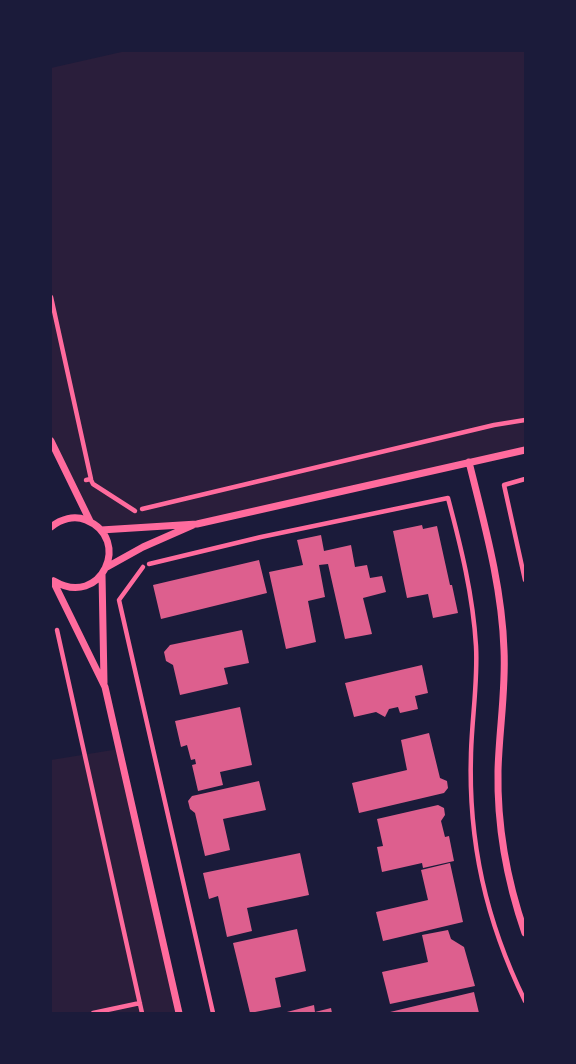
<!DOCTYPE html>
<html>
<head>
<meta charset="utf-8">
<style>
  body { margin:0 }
  #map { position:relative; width:576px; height:1064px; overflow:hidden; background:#1b1b3a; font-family:Overpass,sans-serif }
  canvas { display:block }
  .frame { position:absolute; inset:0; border:52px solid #1b1b3a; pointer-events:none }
</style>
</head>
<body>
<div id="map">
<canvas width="576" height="1064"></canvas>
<div class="frame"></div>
</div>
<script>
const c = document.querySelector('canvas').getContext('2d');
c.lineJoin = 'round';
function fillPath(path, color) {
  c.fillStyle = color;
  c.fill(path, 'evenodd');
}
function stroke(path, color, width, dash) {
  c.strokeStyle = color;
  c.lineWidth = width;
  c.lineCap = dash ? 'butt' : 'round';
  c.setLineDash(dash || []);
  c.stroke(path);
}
fillPath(new Path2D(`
  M126,51H525V450L197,524L101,530L90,521L51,441V68Z
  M119,749L179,1013H51V760Z`), '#2a1e3b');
fillPath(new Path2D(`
  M422,525L423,529L437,526L450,585H452L458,613L433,618L428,594L407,598L393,531Z
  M321,535L324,551L351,545L355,567L367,565L370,578L382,576L386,592L363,598L372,634L345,639L328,564L319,565L325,597L308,601L316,642L286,649L269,572L303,565L297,540Z
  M259,560L267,593L161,619L153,585Z
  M242,630L249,663L224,668L228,684L180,695L173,665L166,661L164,652L170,645Z
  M422,665L428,693L415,696L418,709L400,713L398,707L389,709L385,717L376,712L354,717L345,683Z
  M240,707L252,765L220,772L223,785L198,791L192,765L196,764L195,759L191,760L187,745L181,747L175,721Z
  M429,733L440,778L447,781L448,788L444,793L359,813L352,783L407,770L401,740Z
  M259,781L266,810L223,819L230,850L205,856L195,813L190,809L188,801L192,796Z
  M438,805L444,808L445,815L441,821L445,837L449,836L454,861L423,868L422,863L382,872L377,847L383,846L377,819Z
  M300,853L309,895L247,908L252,931L227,937L218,896L209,899L203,873Z
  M450,863L463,922L383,941L376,912L428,900L421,870Z
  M297,929L306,971L275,978L281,1007L250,1013L233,943Z
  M448,930L451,939L464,947L475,986L390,1004L382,972L428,962L422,935Z
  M474,992L479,1013H391L390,1012Z
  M314,1005L315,1012L331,1008L332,1013H283Z`), '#dd5f8e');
stroke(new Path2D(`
  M51,297L91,479L86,480
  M525,479L504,485L525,580
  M91,480L93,484L135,511
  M142,509L494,425L525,420
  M149,564L261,537L448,498C461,547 473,595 476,646C478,681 472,717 471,753C468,842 486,921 525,1001
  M143,567L119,600L213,1013
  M57,630L142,1013
  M93,1013L140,1003`), '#ff6b9d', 4.5);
stroke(new Path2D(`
  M51,441L90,521
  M469,462C484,523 502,586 504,650C506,690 499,731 498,771C497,826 507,881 525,933
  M51,527C61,519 74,515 86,520C133,539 101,609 54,581
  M101,530L197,524L525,450
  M107,567L143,547L193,525
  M102,574L104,683
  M53,581L105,687L179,1013`), '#ff6b9d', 7);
</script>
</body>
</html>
